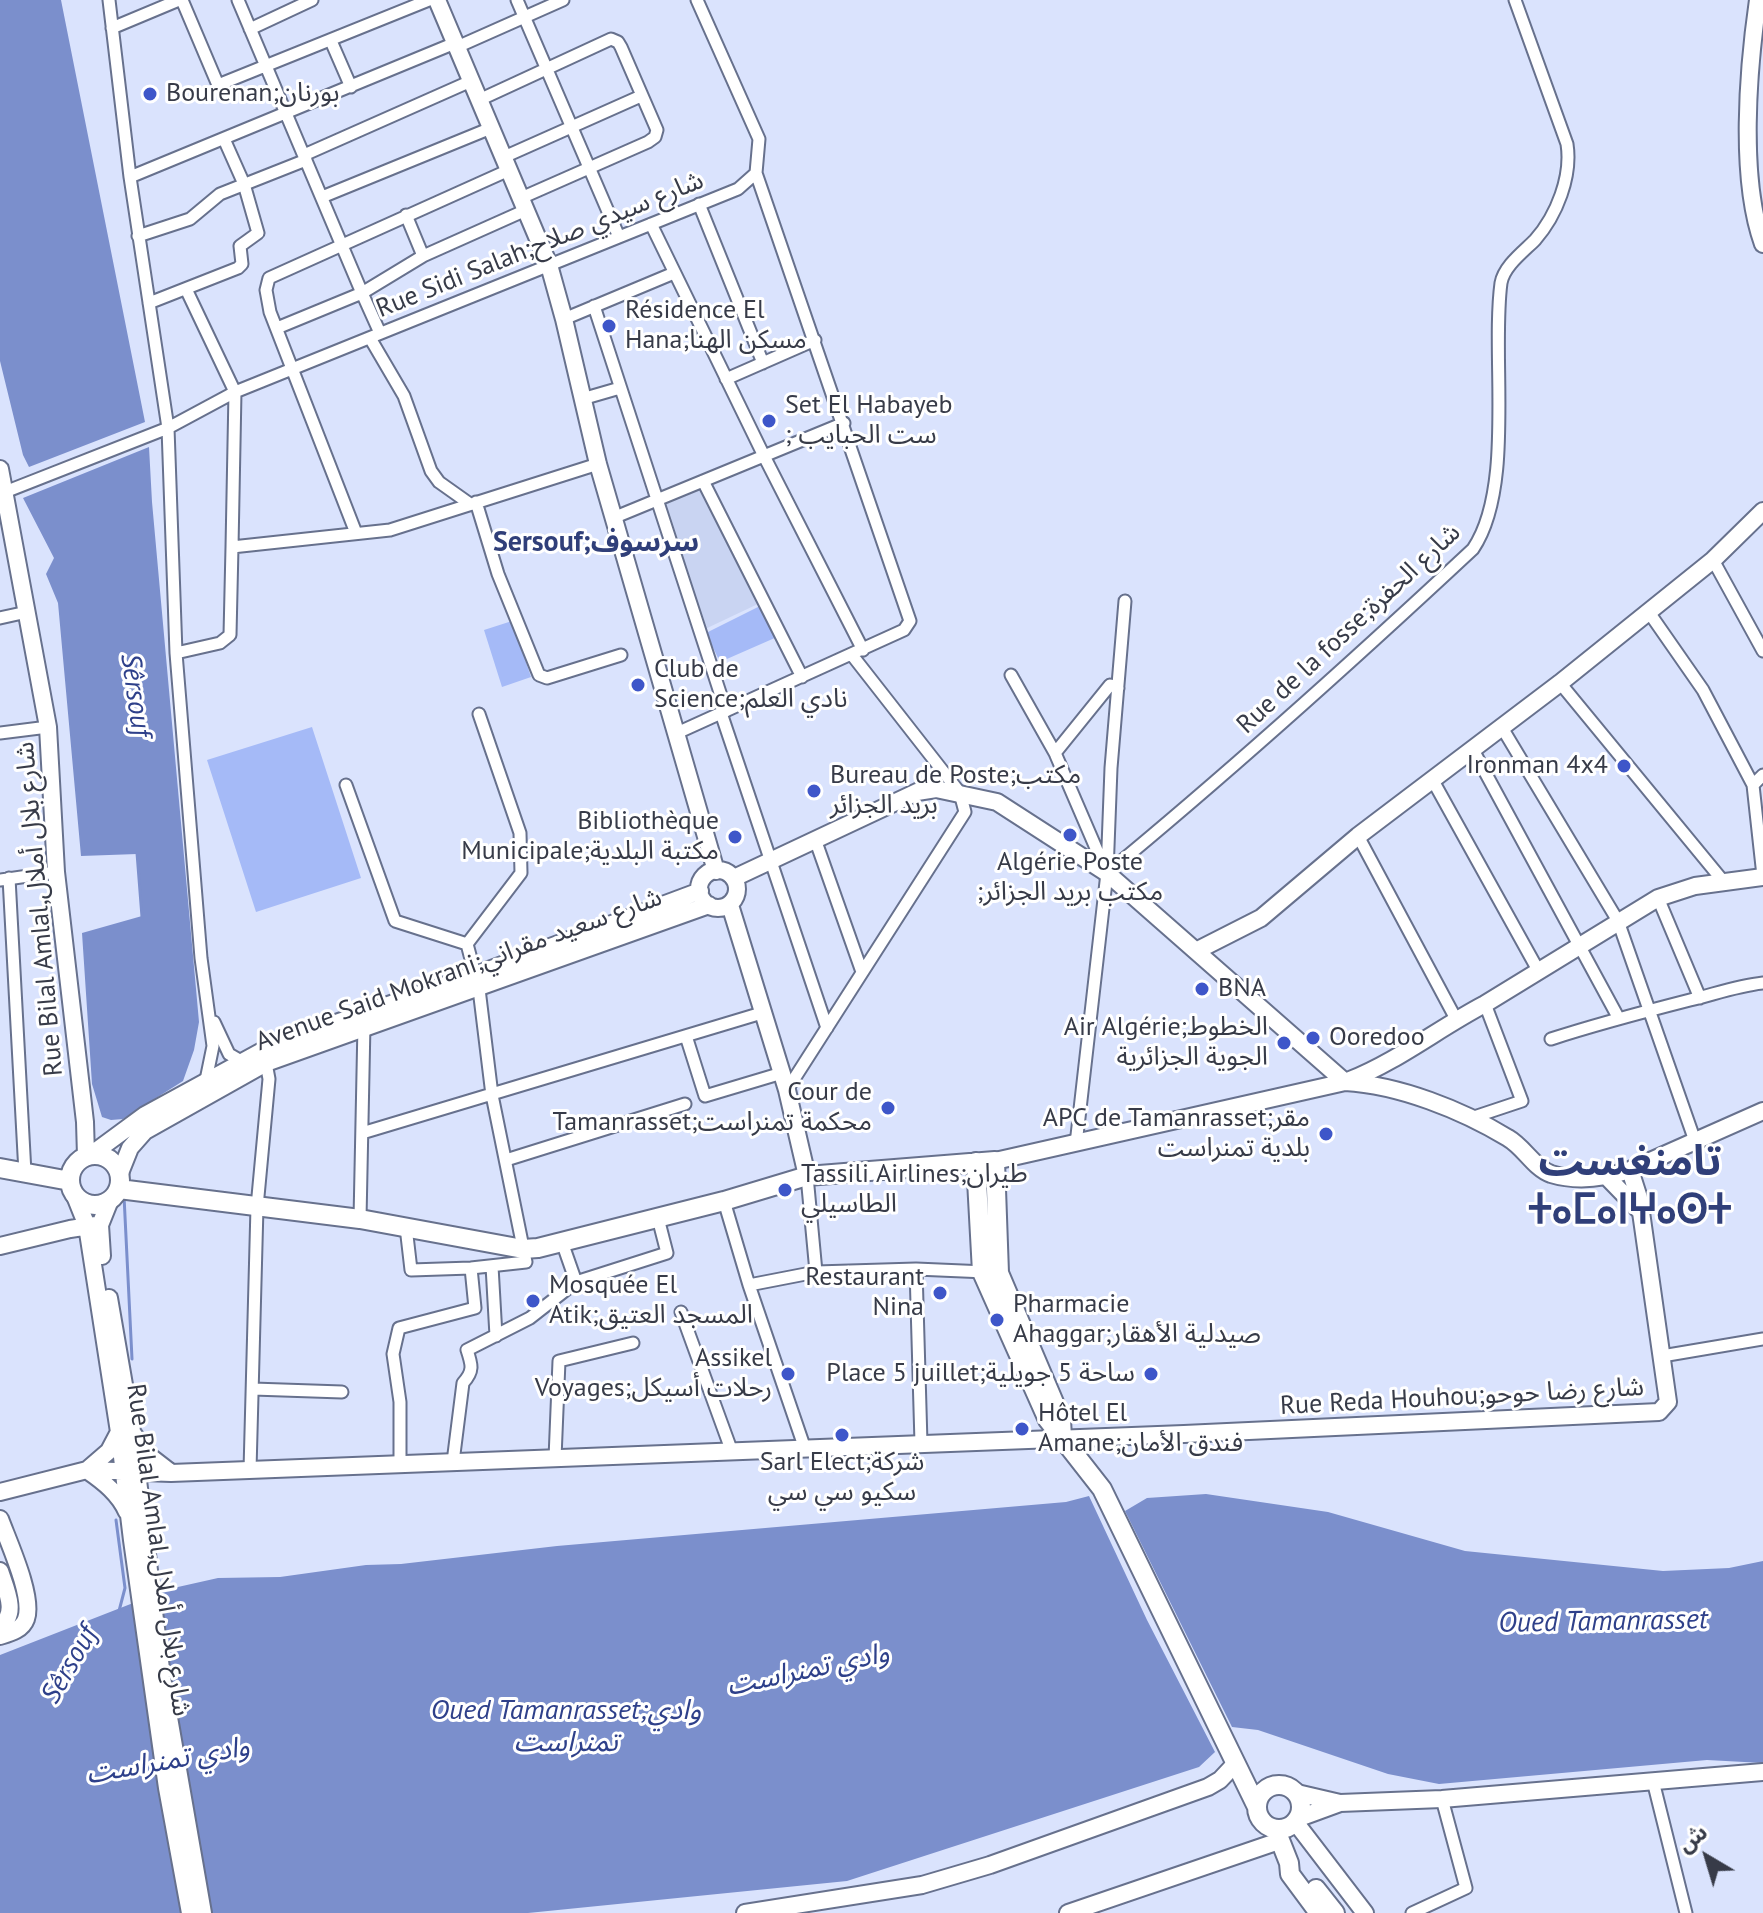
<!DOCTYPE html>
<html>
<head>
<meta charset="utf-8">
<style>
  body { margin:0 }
  #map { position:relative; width:1763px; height:1913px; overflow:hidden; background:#dae3fd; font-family:"PT Sans","Noto Sans Arabic",sans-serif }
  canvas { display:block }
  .north { position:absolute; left:1667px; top:1817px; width:80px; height:80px; -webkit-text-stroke:6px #fff; paint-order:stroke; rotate:322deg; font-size:22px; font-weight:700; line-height:32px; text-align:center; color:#373b48 }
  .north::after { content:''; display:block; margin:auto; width:28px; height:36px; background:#373b48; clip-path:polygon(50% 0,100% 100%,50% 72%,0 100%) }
</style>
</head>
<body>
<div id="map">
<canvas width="1763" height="1913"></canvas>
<div class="north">ش</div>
</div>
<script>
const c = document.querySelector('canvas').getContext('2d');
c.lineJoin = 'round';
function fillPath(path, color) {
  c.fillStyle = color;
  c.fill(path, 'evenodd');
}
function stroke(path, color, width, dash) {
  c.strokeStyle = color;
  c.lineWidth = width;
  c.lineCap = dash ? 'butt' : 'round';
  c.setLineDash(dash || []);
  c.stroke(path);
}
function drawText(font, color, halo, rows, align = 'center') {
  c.font = font + ' "PT Sans","Noto Sans Arabic","Noto Sans Tifinagh",sans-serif';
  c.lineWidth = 6;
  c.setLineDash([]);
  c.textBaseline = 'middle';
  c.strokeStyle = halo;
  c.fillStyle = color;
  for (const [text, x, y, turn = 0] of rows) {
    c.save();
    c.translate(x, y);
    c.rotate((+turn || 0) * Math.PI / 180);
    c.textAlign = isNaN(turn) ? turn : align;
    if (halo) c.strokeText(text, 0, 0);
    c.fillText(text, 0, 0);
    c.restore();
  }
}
fillPath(new Path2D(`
  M701,485L760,603L703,630L661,502Z`), '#c9d4f2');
fillPath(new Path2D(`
  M762,605L777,637L720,662L706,633Z
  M512,621L531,677L502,687L484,630Z
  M312,727L361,878L256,912L207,760Z`), '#a5baf7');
fillPath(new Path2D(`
  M0,0H61L145,422L29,467L23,455L0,361Z
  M149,447L152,502L199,1022L194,1050L183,1081L123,1119L111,1120L102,1117L92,1084L82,933L142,916L137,854L81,856L58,603L46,574L54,558L23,498Z
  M1206,1494L1328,1512L1465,1551L1663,1571L1729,1568L1763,1561V1763L1707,1760L1439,1784L1388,1774L1258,1730L1232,1727L1125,1511L1147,1498Z
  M1089,1496L1147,1620L1215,1752L1199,1767L847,1881L528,1913H0V1655L169,1589L218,1578L280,1577L366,1565L401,1564L557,1546L1066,1502Z`), '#7b8fcc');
stroke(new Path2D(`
  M137,853L142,917
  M124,1196L132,1359
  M116,1520L125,1588L119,1611`), '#7b8fcc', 3);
const street = new Path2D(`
  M109,0L130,177L168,428L235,392L738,189L756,173L759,139L697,0
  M182,0L218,85L429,0
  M238,0L362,293L277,328
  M517,0L619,237
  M112,28L179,0
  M250,29L312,0
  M331,41L351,87
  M457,47L563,0
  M479,100L611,39L618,42L621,47L657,130L655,137L648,142L521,198
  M304,155L471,81
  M504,157L641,96
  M130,177L455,43
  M322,197L491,128
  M699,204L763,363
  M406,215L423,256
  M651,224L764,456L863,650
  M138,236L190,219L220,194L306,160
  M186,289L235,392L232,547L390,530L598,464
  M149,303L238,268L242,264L240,246L258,233L244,184L224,139
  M594,306L726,711
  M564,319L674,273
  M380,333L362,293L423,256L526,210
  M370,338L404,396L431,471L439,482L470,504
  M726,379L815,340
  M582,399L620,388
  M703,481L802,677
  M0,494L168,428L176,653L201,958L213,1046L206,1080
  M476,502L498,574L539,675L547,678L621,655
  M613,518L844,423
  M356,533L270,312L266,290L269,278L509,170
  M1713,560L1763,651
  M1648,611L1703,690L1753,785
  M0,618L27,612
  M176,653L220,643L230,635L232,547
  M1011,675L1055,753L1105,869
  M1560,683L1723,881
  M721,713L827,1028
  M1501,726L1618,921L1695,1141
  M0,733L48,727
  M677,733L904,630L910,621L756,173
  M1472,748L1618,1017
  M1055,753L1110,685L1118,688
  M1763,775L1753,785L1763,876
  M1432,779L1538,970
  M346,785L395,921L467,944
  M1358,836L1456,1019
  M815,839L862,972
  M1107,873C1233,769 1354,660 1473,549C1515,487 1491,357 1501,283C1504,266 1523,252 1535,240C1557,215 1572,176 1567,144L1515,0
  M9,878L25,1173
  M0,880L56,872
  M1658,898L1700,998
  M467,944L521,873L520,833L479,714
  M214,1022L229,1054L241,1061
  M686,1036L705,1096L782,1073
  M1551,1039C1597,1024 1643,1012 1690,1000C1715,994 1737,986 1763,983
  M787,1090L965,812L960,793L852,655
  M1471,1118L1522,1101L1485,1004
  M362,1133L765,1012
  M1076,1144L1107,873L1111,768L1125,601
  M506,1160L685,1104
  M807,1176L816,1272L916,1269L986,1272
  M724,1201L749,1285L816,1272
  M360,1219L364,1024
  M406,1227L411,1270L471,1268L526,1262L492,1095L479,989L467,944
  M492,1266L496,1336
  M916,1269L921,1443
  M576,1282L667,1253L658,1218
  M749,1285L805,1449
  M681,1312L732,1452
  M1662,1356L1763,1339
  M253,1389L342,1392
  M555,1458L559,1361L633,1343
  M453,1462L463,1383C474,1371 472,1365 467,1350L530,1318L576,1282L562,1242
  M400,1464V1402L393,1354L399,1328L475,1308L471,1268
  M250,1470L257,1207L269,1079L266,1063
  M1653,1781L1686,1913
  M1412,1913L1466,1888L1442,1799`);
const secondary = new Path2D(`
  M437,0L549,265L564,319L598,464L716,871
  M1758,0C1748,69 1739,178 1763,244
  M0,469L48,727L56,872L85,1122L86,1156
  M699 889a19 19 0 1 1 38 0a19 19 0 1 1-38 0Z
  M734,878L917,792L936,789L997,802L1107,873L1345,1082
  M730,905L787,1090L807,1176
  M1196,951L1261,918L1358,836L1560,683L1713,560L1763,511
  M1350,1080C1398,1061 1439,1028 1485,1004L1658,898L1695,886L1763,877
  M92,1154L145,1115L275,1044L475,975L700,891
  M995,1161L1345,1082C1399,1085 1462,1110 1508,1138C1524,1147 1534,1168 1551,1174C1577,1182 1605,1178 1630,1170L1763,1111
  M120,1173L130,1148L145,1131L266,1063L709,905
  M1607,1177L1641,1212
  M75,1196L87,1226L119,1432L132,1540L167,1788L190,1913
  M0,1246L70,1229L96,1225
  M102,1256L100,1225L110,1200
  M109,1298L132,1431L162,1677L203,1913
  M134,1435L148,1455L170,1472
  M87,1470L109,1451L119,1432
  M88,1471C104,1482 119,1494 127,1512
  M0,1492L87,1470L171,1473L1184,1434L1659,1412L1668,1402L1639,1198L1630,1170
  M0,1519C8,1541 34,1597 26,1619C22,1630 10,1633 0,1636
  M0,1571C5,1587 19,1615 0,1625
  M1297,1793L1340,1803L1442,1799L1763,1772
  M1299,1818L1340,1803
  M1296,1823L1365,1913
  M745,1913L922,1885L990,1865L1208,1787L1220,1780L1235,1764
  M1068,1913L1279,1841`);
const primary = new Path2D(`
  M70 1180a25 25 0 1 1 50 0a25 25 0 1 1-50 0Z
  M976,1162L982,1272L1048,1420L1102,1489L1257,1807
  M0,1168L70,1181
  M119,1189L360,1219L523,1249L538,1248L724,1201L807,1176L995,1161L999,1273L1061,1419L1062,1438
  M1257 1807a22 22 0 1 1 44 0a22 22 0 1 1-44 0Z
  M1276,1830L1289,1863L1290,1874L1319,1913
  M1316,1889L1335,1913`);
stroke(street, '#67718d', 15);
stroke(secondary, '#67718d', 20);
stroke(primary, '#67718d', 22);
stroke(street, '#fff', 11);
stroke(secondary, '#fff', 16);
stroke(primary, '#fff', 18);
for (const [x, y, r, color] of [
  [150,94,8,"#3e56c9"],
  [609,326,8,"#3e56c9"],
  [769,421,8,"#3e56c9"],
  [638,685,8,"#3e56c9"],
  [1624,766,8,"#3e56c9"],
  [814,791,8,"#3e56c9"],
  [1070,835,8,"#3e56c9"],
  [735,837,8,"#3e56c9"],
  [1202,989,8,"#3e56c9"],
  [1313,1038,8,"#3e56c9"],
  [1284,1043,8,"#3e56c9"],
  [888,1108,8,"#3e56c9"],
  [1326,1134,8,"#3e56c9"],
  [785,1190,8,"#3e56c9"],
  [940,1293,8,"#3e56c9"],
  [533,1301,8,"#3e56c9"],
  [997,1320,8,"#3e56c9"],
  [788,1374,8,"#3e56c9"],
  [1151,1374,8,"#3e56c9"],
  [1022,1429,8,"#3e56c9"],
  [842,1435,8,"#3e56c9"]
]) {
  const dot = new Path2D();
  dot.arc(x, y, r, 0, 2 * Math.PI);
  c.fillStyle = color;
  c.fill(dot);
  stroke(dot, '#fff', 3);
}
drawText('26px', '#373b48', '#fff', [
  ["Bourenan;بورنان",166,94],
  ["Résidence El",625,311],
  ["Hana;مسكن الهنا",625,341],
  ["Set El Habayeb",785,406],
  ["; ست الحبايب",785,436],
  ["Club de",654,670],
  ["Science;نادي العلم",654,700],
  ["Ironman 4x4",1608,766,"right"],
  ["Bureau de Poste;مكتب",830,776],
  ["بريد الجزائر",830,806],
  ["Bibliothèque",719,822,"right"],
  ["Municipale;مكتبة البلدية",719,852,"right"],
  ["Algérie Poste",1070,863,"center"],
  [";مكتب بريد الجزائر",1070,893,"center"],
  ["BNA",1218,989],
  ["Air Algérie;الخطوط",1268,1028,"right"],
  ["الجوية الجزائرية",1268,1058,"right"],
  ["Ooredoo",1329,1038],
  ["Cour de",872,1093,"right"],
  ["Tamanrasset;محكمة تمنراست",872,1123,"right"],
  ["APC de Tamanrasset;مقر",1310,1119,"right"],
  ["بلدية تمنراست",1310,1149,"right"],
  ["Tassili Airlines;طيران",801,1175],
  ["الطاسيلي",801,1205],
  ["Restaurant",924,1278,"right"],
  ["Nina",924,1308,"right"],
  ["Mosquée El",549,1286],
  ["Atik;المسجد العتيق",549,1316],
  ["Pharmacie",1013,1305],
  ["Ahaggar;صيدلية الأهقار",1013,1335],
  ["Assikel",772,1359,"right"],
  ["Voyages;رحلات أسيكل",772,1389,"right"],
  ["Place 5 juillet;ساحة 5 جويلية",1135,1374,"right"],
  ["Hôtel El",1038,1414],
  ["Amane;فندق الأمان",1038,1444],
  ["Sarl Elect;شركة",842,1463,"center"],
  ["سكيو سي سي",842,1493,"center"]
], 'left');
drawText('26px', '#373b48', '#fff', [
  ["Rue Sidi Salah;شارع سيدي صلاح",540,245,-22],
  ["Rue de la fosse;شارع الحفرة",1349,629,-43],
  ["Rue Bilal Amlal,شارع بلال أملال",40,909,-95],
  ["Avenue Said Mokrani;شارع سعيد مقراني",459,970,-20],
  ["Rue Reda Houhou;شارع رضا حوحو",1462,1397,-3],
  ["Rue Bilal Amlal,شارع بلال أملال",158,1550,82]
]);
drawText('bold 28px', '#303f79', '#fff', [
  ["Sersouf;سرسوف",596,543]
]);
drawText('italic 28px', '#2e408a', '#fff', [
  ["Sêrsouf",135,695,82],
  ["Oued Tamanrasset",1603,1622,-1],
  ["Sêrsouf",70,1665,-60],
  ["وادي تمنراست",808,1670,-12],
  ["Oued Tamanrasset;وادي",566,1711],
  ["تمنراست",566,1743],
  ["وادي تمنراست",168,1761,-10]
]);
drawText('bold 42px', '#303f79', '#fff', [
  ["تامنغست",1630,1163],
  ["ⵜⴰⵎⴰⵏⵖⴰⵙⵜ",1630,1211]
]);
</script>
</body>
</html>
